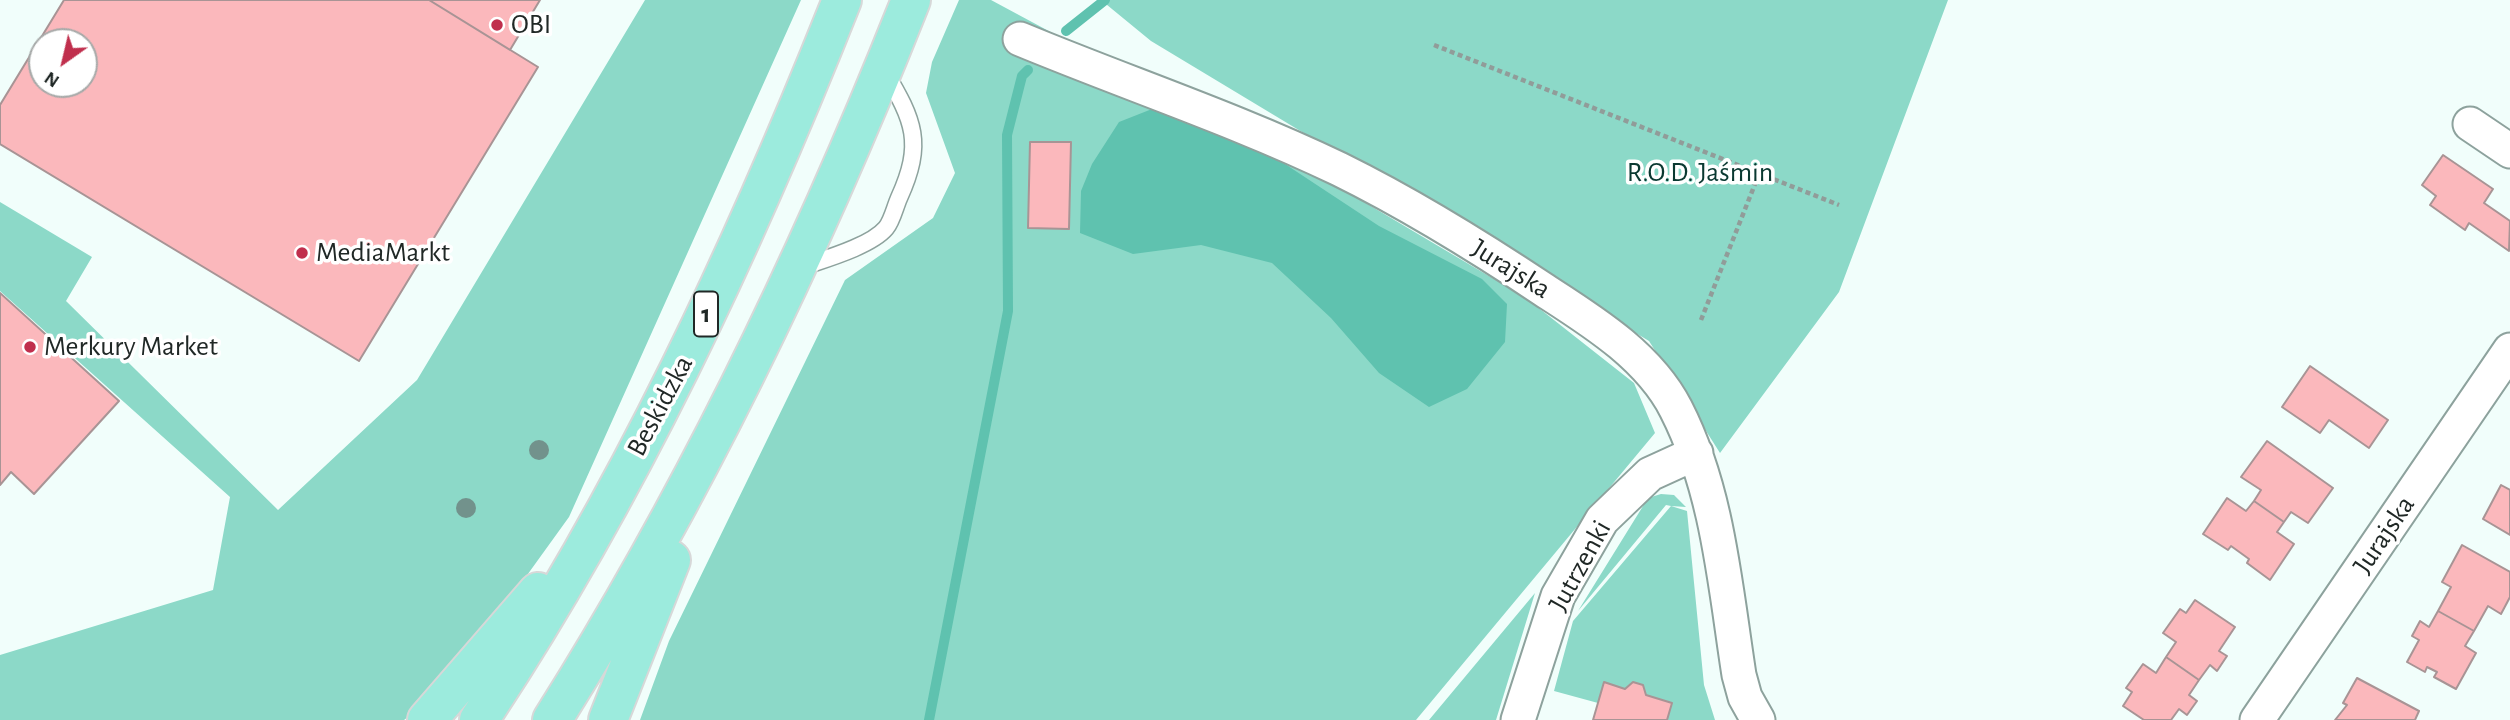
<!DOCTYPE html>
<html>
<head>
<meta charset="utf-8">
<style>
  body { margin:0 }
  #map { position:relative; width:2510px; height:720px; overflow:hidden; background:#f1fefb; font-family:"Alegreya Sans",sans-serif }
  canvas { display:block }
  .north { position:absolute; left:28px; top:28px; width:70px; height:70px; box-sizing:border-box; background:#fff; border:2px solid #a6a9a8; border-radius:50%; rotate:214deg; font-size:19px; font-weight:700; line-height:28px; text-align:center; color:#202826 }
  .north::after { content:''; display:block; margin:auto; width:24px; height:32px; background:#c02f4d; clip-path:polygon(50% 0,100% 100%,50% 72%,0 100%) }
</style>
</head>
<body>
<div id="map">
<canvas width="2510" height="720"></canvas>
<div class="north">N</div>
</div>
<script>
const c = document.querySelector('canvas').getContext('2d');
c.lineJoin = 'round';
function fillPath(path, color) {
  c.fillStyle = color;
  c.fill(path, 'evenodd');
}
function stroke(path, color, width, dash) {
  c.strokeStyle = color;
  c.lineWidth = width;
  c.lineCap = dash ? 'butt' : 'round';
  c.setLineDash(dash || []);
  c.stroke(path);
}
function drawText(font, color, halo, rows, align = 'center') {
  c.font = font + ' "Alegreya Sans",sans-serif';
  c.lineWidth = 7;
  c.setLineDash([]);
  c.textBaseline = 'middle';
  c.strokeStyle = halo;
  c.fillStyle = color;
  for (const [text, x, y, turn = 0] of rows) {
    c.save();
    c.translate(x, y);
    c.rotate((+turn || 0) * Math.PI / 180);
    c.textAlign = isNaN(turn) ? turn : align;
    if (halo) c.strokeText(text, 0, 0);
    c.fillText(text, 0, 0);
    c.restore();
  }
}
fillPath(new Path2D(`
  M645,0H801L569,517L481,639L424,705L404,720H0V655L213,590L230,497L0,291V202L92,257L66,301L278,510L417,380Z
  M959,0H991L1337,186L1526,298L1634,383L1655,433L1416,720H640L669,641L845,280L933,218L955,173L926,93L932,62Z
  M1101,0H1948L1839,292L1720,453L1649,341L1151,41Z
  M1661,494L1674,495L1686,507L1671,506L1687,511L1704,685L1715,720H1667L1672,703L1646,695L1643,685L1633,682L1625,689L1604,683L1598,703L1554,691L1573,621L1671,506L1666,505L1578,611L1648,498Z
  M1535,593L1496,720H1429Z`), '#8cd9c8');
fillPath(new Path2D(`
  M1152,109L1191,121L1285,164L1379,226L1482,279L1507,304L1505,342L1467,389L1429,407L1379,373L1331,318L1272,263L1201,245L1133,254L1080,233L1081,191L1092,164L1119,122Z`), '#5fc2af');
stroke(new Path2D(`
  M1066,31L1105,0
  M929,720L1008,311L1007,135L1022,76L1028,70`), '#5fc2af', 10);
const building = new Path2D(`
  M64,0H429L538,67L359,361L0,144V105ZM42,42H84V84H42Z
  M429,0H540L510,50Z
  M1030,142H1071L1069,229L1028,228Z
  M2443,155L2493,189L2484,203L2510,221L2509,251L2469,223L2465,230L2430,205L2436,196L2422,185Z
  M0,293L119,401L34,494L11,472L0,485Z
  M2310,366L2388,420L2369,448L2329,420L2320,433L2282,407Z
  M2267,441L2333,488L2308,523L2291,512L2284,522L2254,501L2261,490L2241,477Z
  M2501,485L2510,490V535L2483,519Z
  M2227,498L2246,511L2254,501L2284,522L2277,532L2294,544L2270,580L2247,563L2249,559L2231,546L2228,550L2203,534Z
  M2462,545L2510,572V597L2501,614L2488,606L2474,631L2438,611L2451,587L2442,582Z
  M2195,600L2235,627L2219,651L2227,656L2217,671L2210,665L2199,680L2166,657L2176,642L2163,633L2180,609L2186,613Z
  M2438,611L2474,631L2465,646L2476,653L2456,689L2434,677L2437,672L2427,667L2425,672L2407,662L2419,640L2412,636L2420,621L2429,627Z
  M2166,657L2199,680L2189,695L2197,701L2187,715L2179,709L2171,720H2144L2123,706L2132,692L2126,688L2143,664L2156,673Z
  M2357,678L2419,711L2415,720H2335L2347,705L2343,703Z
  M1604,682L1625,689L1633,682L1643,685L1646,695L1672,703L1667,720H1593Z`);
fillPath(building, '#fbb8bc');
stroke(building, '#a89495', 2);
const service = new Path2D(`
  M802,267C825,259 871,246 886,228C892,221 895,207 899,198C924,143 914,121 885,72`);
const minor = new Path2D(`
  M1020,39C1126,83 1235,119 1339,169C1410,204 1478,246 1544,290C1592,321 1649,356 1676,409C1718,491 1725,585 1739,675L1745,697L1758,720
  M2470,124L2510,151
  M1518,720L1558,596L1602,520L1650,474L1696,453
  M2257,720L2510,350`);
const primary = new Path2D(`
  M427,720L538,592
  M479,720C628,496 743,249 842,0
  M552,720C696,492 812,250 911,0
  M608,720L671,560`);
stroke(service, '#8da29d', 19);
stroke(minor, '#8da29d', 37);
stroke(primary, '#d7d8d8', 42);
stroke(new Path2D(`
  M1434,45L1839,205
  M1701,320L1759,174`), '#919c99', 4.5, [5, 3.5]);
stroke(service, '#fff', 16);
stroke(minor, '#fff', 33);
stroke(primary, '#9cebdd', 38);
c.fillStyle = '#72928c';
for (const [x, y] of [
  [539,450],
  [466,508]
]) {
  c.beginPath();
  c.arc(x, y, 10, 0, 2 * Math.PI);
  c.fill();
}
for (const [x, y, r, color] of [
  [497,25,7,"#c02f4d"],
  [302,253,7,"#c02f4d"],
  [30,347,7,"#c02f4d"]
]) {
  const dot = new Path2D();
  dot.arc(x, y, r, 0, 2 * Math.PI);
  c.fillStyle = color;
  c.fill(dot);
  stroke(dot, '#fff', 2.5);
}
for (const [x, y, w] of [
  [706,314,24]
]) {
  const box = new Path2D();
  box.roundRect(x - w / 2, y - 22.5, w, 45, 5);
  c.fillStyle = '#fff';
  c.fill(box);
  stroke(box, '#202826', 2);
}
drawText('bold 26px', '#202826', null, [
  ["1",706,314]
]);
drawText('28px', '#202826', '#fff', [
  ["OBI",511,25],
  ["MediaMarkt",316,253],
  ["Merkury Market",44,347]
], 'left');
drawText('28px', '#0a3931', '#fff', [
  ["R.O.D. Jaśmin",1700,173]
]);
drawText('28px', '#202826', '#fff', [
  ["Jurajska",1511,269,32],
  ["Beskidzka",660,406,-62],
  ["Jurajska",2384,535,-56],
  ["Jutrzenki",1580,566,-61]
]);
</script>
</body>
</html>
